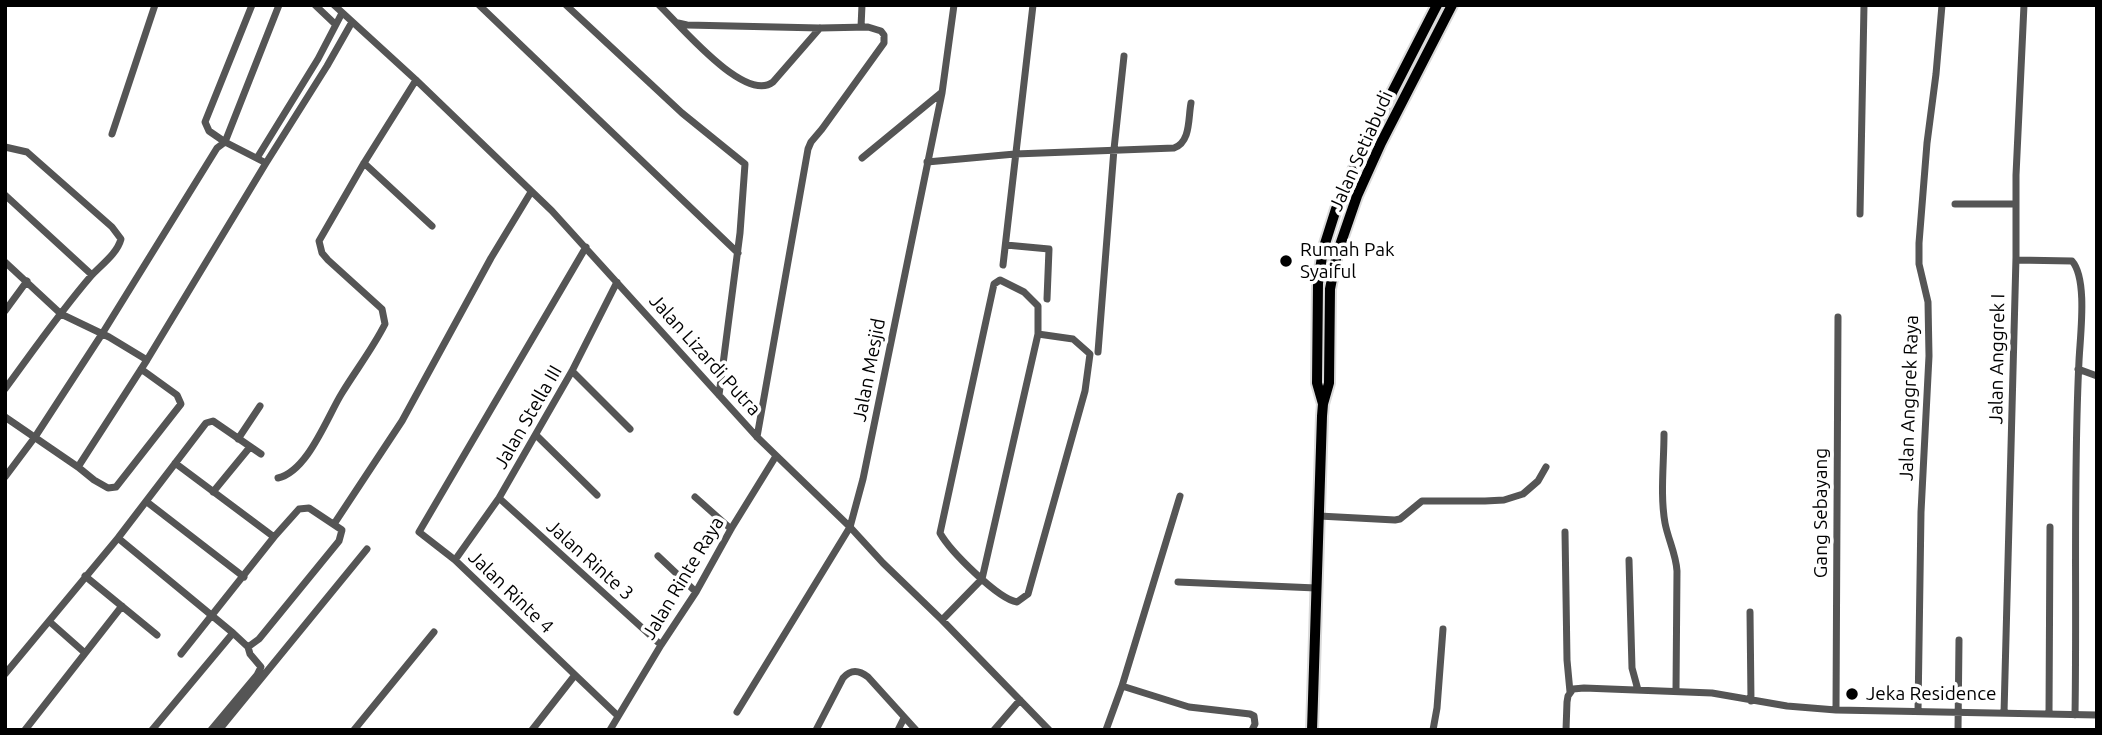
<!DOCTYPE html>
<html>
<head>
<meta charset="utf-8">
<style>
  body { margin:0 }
  #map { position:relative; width:2102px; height:735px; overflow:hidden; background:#fff; font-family:Ubuntu,sans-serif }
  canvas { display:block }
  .frame { position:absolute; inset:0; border:7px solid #000; pointer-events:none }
</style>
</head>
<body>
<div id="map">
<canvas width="2102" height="735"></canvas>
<div class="frame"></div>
</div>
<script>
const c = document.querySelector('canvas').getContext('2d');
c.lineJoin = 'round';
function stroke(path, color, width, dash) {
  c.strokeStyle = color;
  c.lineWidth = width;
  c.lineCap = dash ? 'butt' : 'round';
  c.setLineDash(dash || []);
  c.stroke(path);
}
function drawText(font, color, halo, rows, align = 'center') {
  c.font = font + ' Ubuntu,sans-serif';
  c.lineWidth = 7;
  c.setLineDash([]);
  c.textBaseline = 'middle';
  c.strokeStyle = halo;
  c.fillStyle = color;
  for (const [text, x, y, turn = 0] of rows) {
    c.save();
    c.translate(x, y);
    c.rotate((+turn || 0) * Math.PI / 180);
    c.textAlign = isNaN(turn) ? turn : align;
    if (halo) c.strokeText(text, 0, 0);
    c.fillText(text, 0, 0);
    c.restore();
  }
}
const primary = new Path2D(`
  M1323,404L1317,383L1318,283L1323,250L1336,209L1359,157L1437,5
  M1312,730L1322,416L1323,404L1329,383L1330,289L1337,254L1357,196L1381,143L1452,5`);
stroke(primary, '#dbdbdb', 14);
stroke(new Path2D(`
  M252,5L205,122L209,131L225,142L279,5
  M315,5L335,24
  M334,5L416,80L552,211L757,437L850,527L883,563L942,620L1049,730
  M479,5L738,253
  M566,5L682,113L745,164L740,233L719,395
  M659,5C679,24 745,104 773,82L820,28
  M678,23L687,25L820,28L868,27L881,31L884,35V43L822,129L811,142L808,149L757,437
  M861,27L862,5
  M112,134L155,5
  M5,147L27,152L112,227L121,239C117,254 101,265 91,276C60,312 33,351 5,389
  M257,158L318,59L342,13
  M862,158L941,93
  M927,162L1015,154L1174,148C1191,142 1188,118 1191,103
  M364,163L432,226
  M5,195L92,275
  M1955,204H2016
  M1860,214L1864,5
  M1006,245L1049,249L1047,299
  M586,247L419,532L455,560L618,716
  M2016,260L2072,261C2088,279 2080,337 2079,361C2073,479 2077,597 2075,715
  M5,262L61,314L109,337L147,360
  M1003,265L1033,5
  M5,311L27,281
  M1098,352L1114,149L1124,56
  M2078,369L2097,376
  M572,371L630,429
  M5,417L78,467L94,480L108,488L116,487L181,404L177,395L141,369
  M1664,434C1664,463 1660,495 1665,523C1668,539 1676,554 1677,571L1676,690
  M536,435L597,495
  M238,439L260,406
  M175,463L274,537
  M78,467L147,360L266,163L327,66L352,22
  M5,477L35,437L102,334L217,148L225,142L266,163
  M278,478C308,471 327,417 342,393C356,370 373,348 385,324L382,309L328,260L322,253L319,241L364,163L416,80
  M213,492L250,447
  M1180,496L1122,686L1189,707L1250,714L1254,716L1255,724L1252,730
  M695,497L731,529
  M499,498L661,645
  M147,502L244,577
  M1319,516L1395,520L1400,519L1422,501H1485L1504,500L1523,494L1538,481L1546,467
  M334,524L402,421L491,258L531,192
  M1565,532L1567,660L1570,692
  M118,538L233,633L248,647L250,654L261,667L257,675L211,730
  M658,556L696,592
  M455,560L499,498L572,371L617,282
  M1629,560L1632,668L1638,690
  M85,576L157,635
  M1178,582L1316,588
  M1750,612L1751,701
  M942,620L982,579L1038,334V306L1024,292L1000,280L994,284L940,533C950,551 998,599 1017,602L1028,594L1085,391L1090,354L1073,339L1038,334
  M50,622L85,653
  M181,654L274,537L299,509L309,508L342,530L339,541L259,639L248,647
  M5,674L118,538L206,423L213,421L261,454
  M1836,710L1838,317
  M1918,711L1921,512L1929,356L1928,302L1919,264V243L1927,143L1936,74L1942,5
  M737,712L850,527L863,479L942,93L954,5
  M2004,713L2016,257V175L2024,5
  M2049,714L2050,527
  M25,730L122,606
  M152,730L233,633
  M219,730L367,549
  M354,730L434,632
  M532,730L575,675
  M610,730L661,645L696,592L731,529L776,456
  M816,730L843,678C851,669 859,670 868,677L916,730
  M898,730L904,718
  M994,730L1020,700
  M1106,730L1122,686
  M1433,730L1437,708L1443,629
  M1566,730L1567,702L1568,696L1573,689L1584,688L1712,693L1787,706L1836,710L2097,715
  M1958,730L1959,640`), '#555', 7);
stroke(primary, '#000', 10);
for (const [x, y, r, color] of [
  [1286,261,7,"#000"],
  [1852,694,7,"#000"]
]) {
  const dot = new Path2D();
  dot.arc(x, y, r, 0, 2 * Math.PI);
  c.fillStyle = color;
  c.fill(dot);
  stroke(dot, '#fff', 2.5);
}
drawText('19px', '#000', '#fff', [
  ["Jalan Setiabudi",1361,151,-66],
  ["Jalan Lizardi Putra",705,355,48],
  ["Jalan Anggrek I",1997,359,-89],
  ["Jalan Mesjid",869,370,-79],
  ["Jalan Anggrek Raya",1909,398,-88],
  ["Jalan Stella III",528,417,-60],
  ["Gang Sebayang",1821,513,-90],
  ["Jalan Rinte 3",590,560,42],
  ["Jalan Rinte Raya",683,578,-59],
  ["Jalan Rinte 4",511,592,44]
]);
drawText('19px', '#000', '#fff', [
  ["Rumah Pak",1300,250],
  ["Syaiful",1300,272],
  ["Jeka Residence",1866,694]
], 'left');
</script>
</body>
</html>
